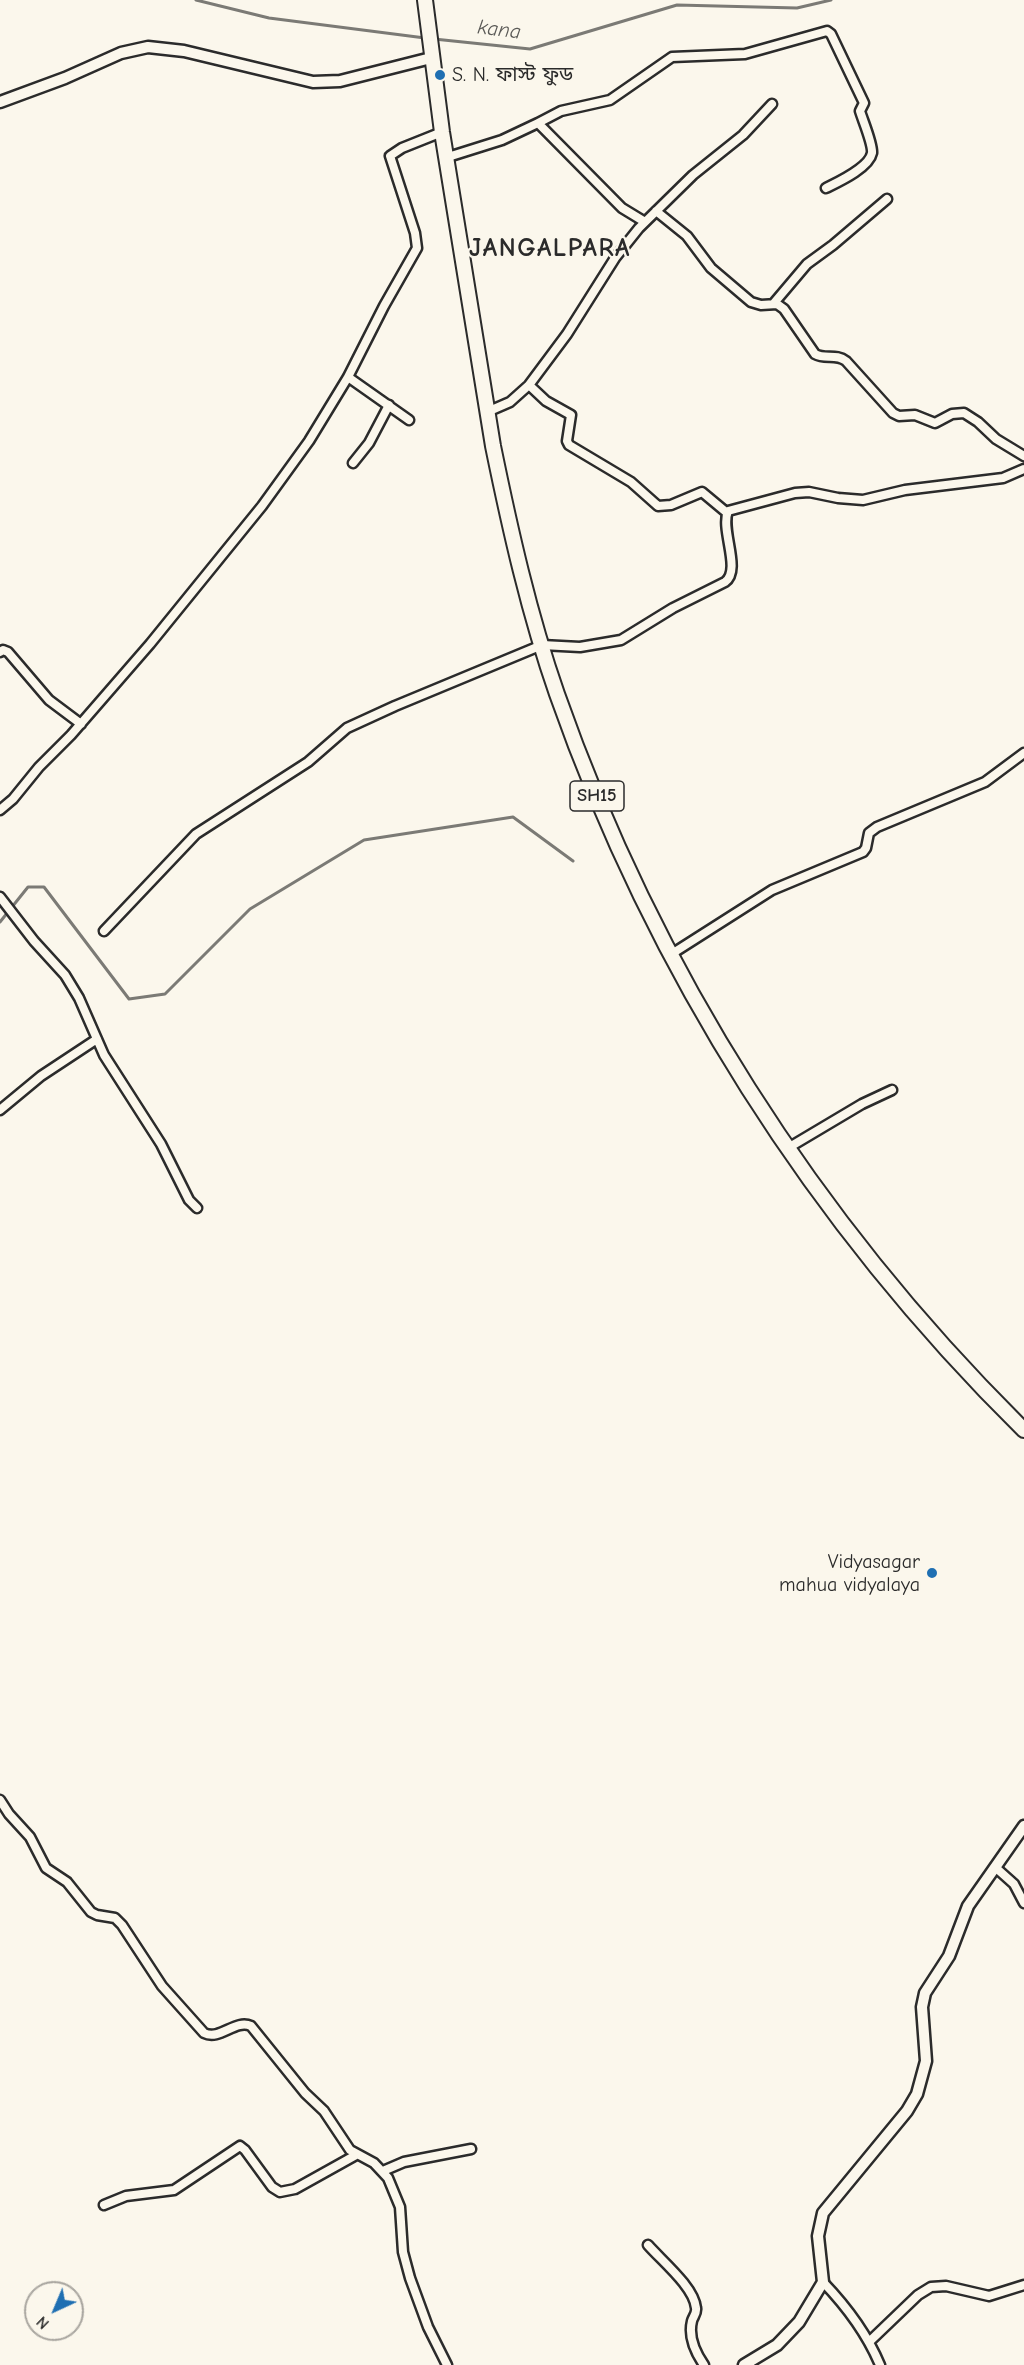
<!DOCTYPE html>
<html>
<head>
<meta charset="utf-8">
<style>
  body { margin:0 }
  #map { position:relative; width:1024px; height:2365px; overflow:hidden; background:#fbf7ec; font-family:"Comic Neue",sans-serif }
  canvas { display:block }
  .north { position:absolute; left:24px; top:2281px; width:60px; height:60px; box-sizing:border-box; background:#fbf7ec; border:2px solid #a8a59f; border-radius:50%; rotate:224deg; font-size:16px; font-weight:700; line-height:24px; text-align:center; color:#2b2b2b }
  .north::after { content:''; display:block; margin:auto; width:21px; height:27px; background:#1f6fb2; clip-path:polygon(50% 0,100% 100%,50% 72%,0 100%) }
</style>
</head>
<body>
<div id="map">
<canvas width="1024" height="2365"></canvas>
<div class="north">N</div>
</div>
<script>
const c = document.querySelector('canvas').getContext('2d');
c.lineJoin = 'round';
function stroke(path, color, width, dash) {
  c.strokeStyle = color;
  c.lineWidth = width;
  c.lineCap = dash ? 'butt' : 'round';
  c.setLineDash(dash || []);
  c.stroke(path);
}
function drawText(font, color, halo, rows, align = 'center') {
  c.font = font + ' "Comic Neue","Noto Sans Bengali",sans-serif';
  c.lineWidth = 4.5;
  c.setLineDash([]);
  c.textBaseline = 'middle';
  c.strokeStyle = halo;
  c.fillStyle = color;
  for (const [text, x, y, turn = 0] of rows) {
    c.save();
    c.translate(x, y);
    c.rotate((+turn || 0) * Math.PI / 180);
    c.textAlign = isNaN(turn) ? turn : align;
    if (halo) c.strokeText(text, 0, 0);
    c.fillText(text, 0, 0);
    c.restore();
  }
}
stroke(new Path2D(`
  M196,0L269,18L425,38
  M434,39L530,49L677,5L797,8L831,0
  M0,922L28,887H44L129,999L165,994L250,909L364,840L513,817L573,861`), '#7b7a75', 3);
const minor = new Path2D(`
  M538,123L561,111L610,100L672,57L745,54L827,31L831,34L864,103L860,111C863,121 873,144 872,153C869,168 838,182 826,188
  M448,157L502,140L538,123L622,208L645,222
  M656,211L687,236L711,268L751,302L761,305L777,304L784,309L815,354C825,360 836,353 846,361L893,413L899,416L915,415L935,423L952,414L964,413L978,422L996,439L1024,456
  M774,303L807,264L833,245L887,199
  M348,377L409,420
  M529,385L546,401L571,415L567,441L569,445L631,482L658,506L671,505L702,492L726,512
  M487,412L510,402L529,385L567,334L615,258L639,228L693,175L743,135L772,104
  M353,463L369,443L389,405
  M0,652L3,650L8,652L49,700L81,724
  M0,810L13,799L39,767L71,735L150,644L262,506L309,441L348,377L384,306L417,248L415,233L390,156L402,148L442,132
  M0,897L34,941L65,975L79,998L104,1055L161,1144L189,1200L197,1208
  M104,931L196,834L308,762L347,728L395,706L542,645L580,647L621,640L673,608L725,582C742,570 720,530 728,511L795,493L809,492L838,498L863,500L905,490L1003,478L1024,469
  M670,955L772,890L863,852L866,848L869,833L877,827L985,782L1024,753
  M0,1110L41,1076L97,1039
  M788,1148L862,1104L892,1090
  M0,1800L9,1814L30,1837L46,1868L67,1882L91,1912L97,1915L115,1918L122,1925L162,1986L204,2033C220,2041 235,2019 251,2026L305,2093L324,2111L350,2150L374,2163L388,2178L400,2207L403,2252L410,2278L428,2327L447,2365
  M995,1867L1014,1884L1024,1903
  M383,2171L404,2162L471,2149
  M104,2205L126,2196L174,2190L240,2146L245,2150L272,2187L280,2192L295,2189L356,2155
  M648,2245C662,2261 694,2287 696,2308C697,2313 693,2317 692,2321C688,2337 695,2352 704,2365
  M823,2282C846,2306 867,2334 880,2365
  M869,2342L918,2295L931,2287L946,2286L989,2296L1024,2285`);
const tertiary = new Path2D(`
  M0,102L65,78L121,53L148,47L184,51L313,82L340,81L431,58
  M744,2365L777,2345L799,2322L823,2282L818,2236L823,2213L907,2111L917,2094L926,2061L922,2007L925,1993L949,1956L968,1906L1024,1826`);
const primary = new Path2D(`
  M425,0L442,132L493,446C510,529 529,614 557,694C654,971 815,1224 1024,1430`);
stroke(minor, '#2b2b2b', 13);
stroke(tertiary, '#2b2b2b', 15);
stroke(primary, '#2b2b2b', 18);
stroke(minor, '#fbf7ec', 8);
stroke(tertiary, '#fbf7ec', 10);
stroke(primary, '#fbf7ec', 14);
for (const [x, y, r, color] of [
  [440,75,6,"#1f6fb2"],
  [932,1573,6,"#1f6fb2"]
]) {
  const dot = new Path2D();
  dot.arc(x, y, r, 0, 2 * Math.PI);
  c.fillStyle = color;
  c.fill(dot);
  stroke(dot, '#fbf7ec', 2);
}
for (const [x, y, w] of [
  [597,796,54]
]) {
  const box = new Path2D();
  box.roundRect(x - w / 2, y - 15, w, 30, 4.5);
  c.fillStyle = '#fbf7ec';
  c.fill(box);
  stroke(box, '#2b2b2b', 1.5);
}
drawText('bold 18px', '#2b2b2b', null, [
  ["SH15",597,796]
]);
drawText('20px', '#2b2b2b', '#fbf7ec', [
  ["S. N. ফাস্ট ফুড",452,75],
  ["Vidyasagar",920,1562,"right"],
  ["mahua vidyalaya",920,1585,"right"]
], 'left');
drawText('italic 21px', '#5a5956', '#fbf7ec', [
  ["kana",499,30,7]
]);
c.letterSpacing = '1.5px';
drawText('bold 26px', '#2b2b2b', '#fbf7ec', [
  ["JANGALPARA",550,249]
]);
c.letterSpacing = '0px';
</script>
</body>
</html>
